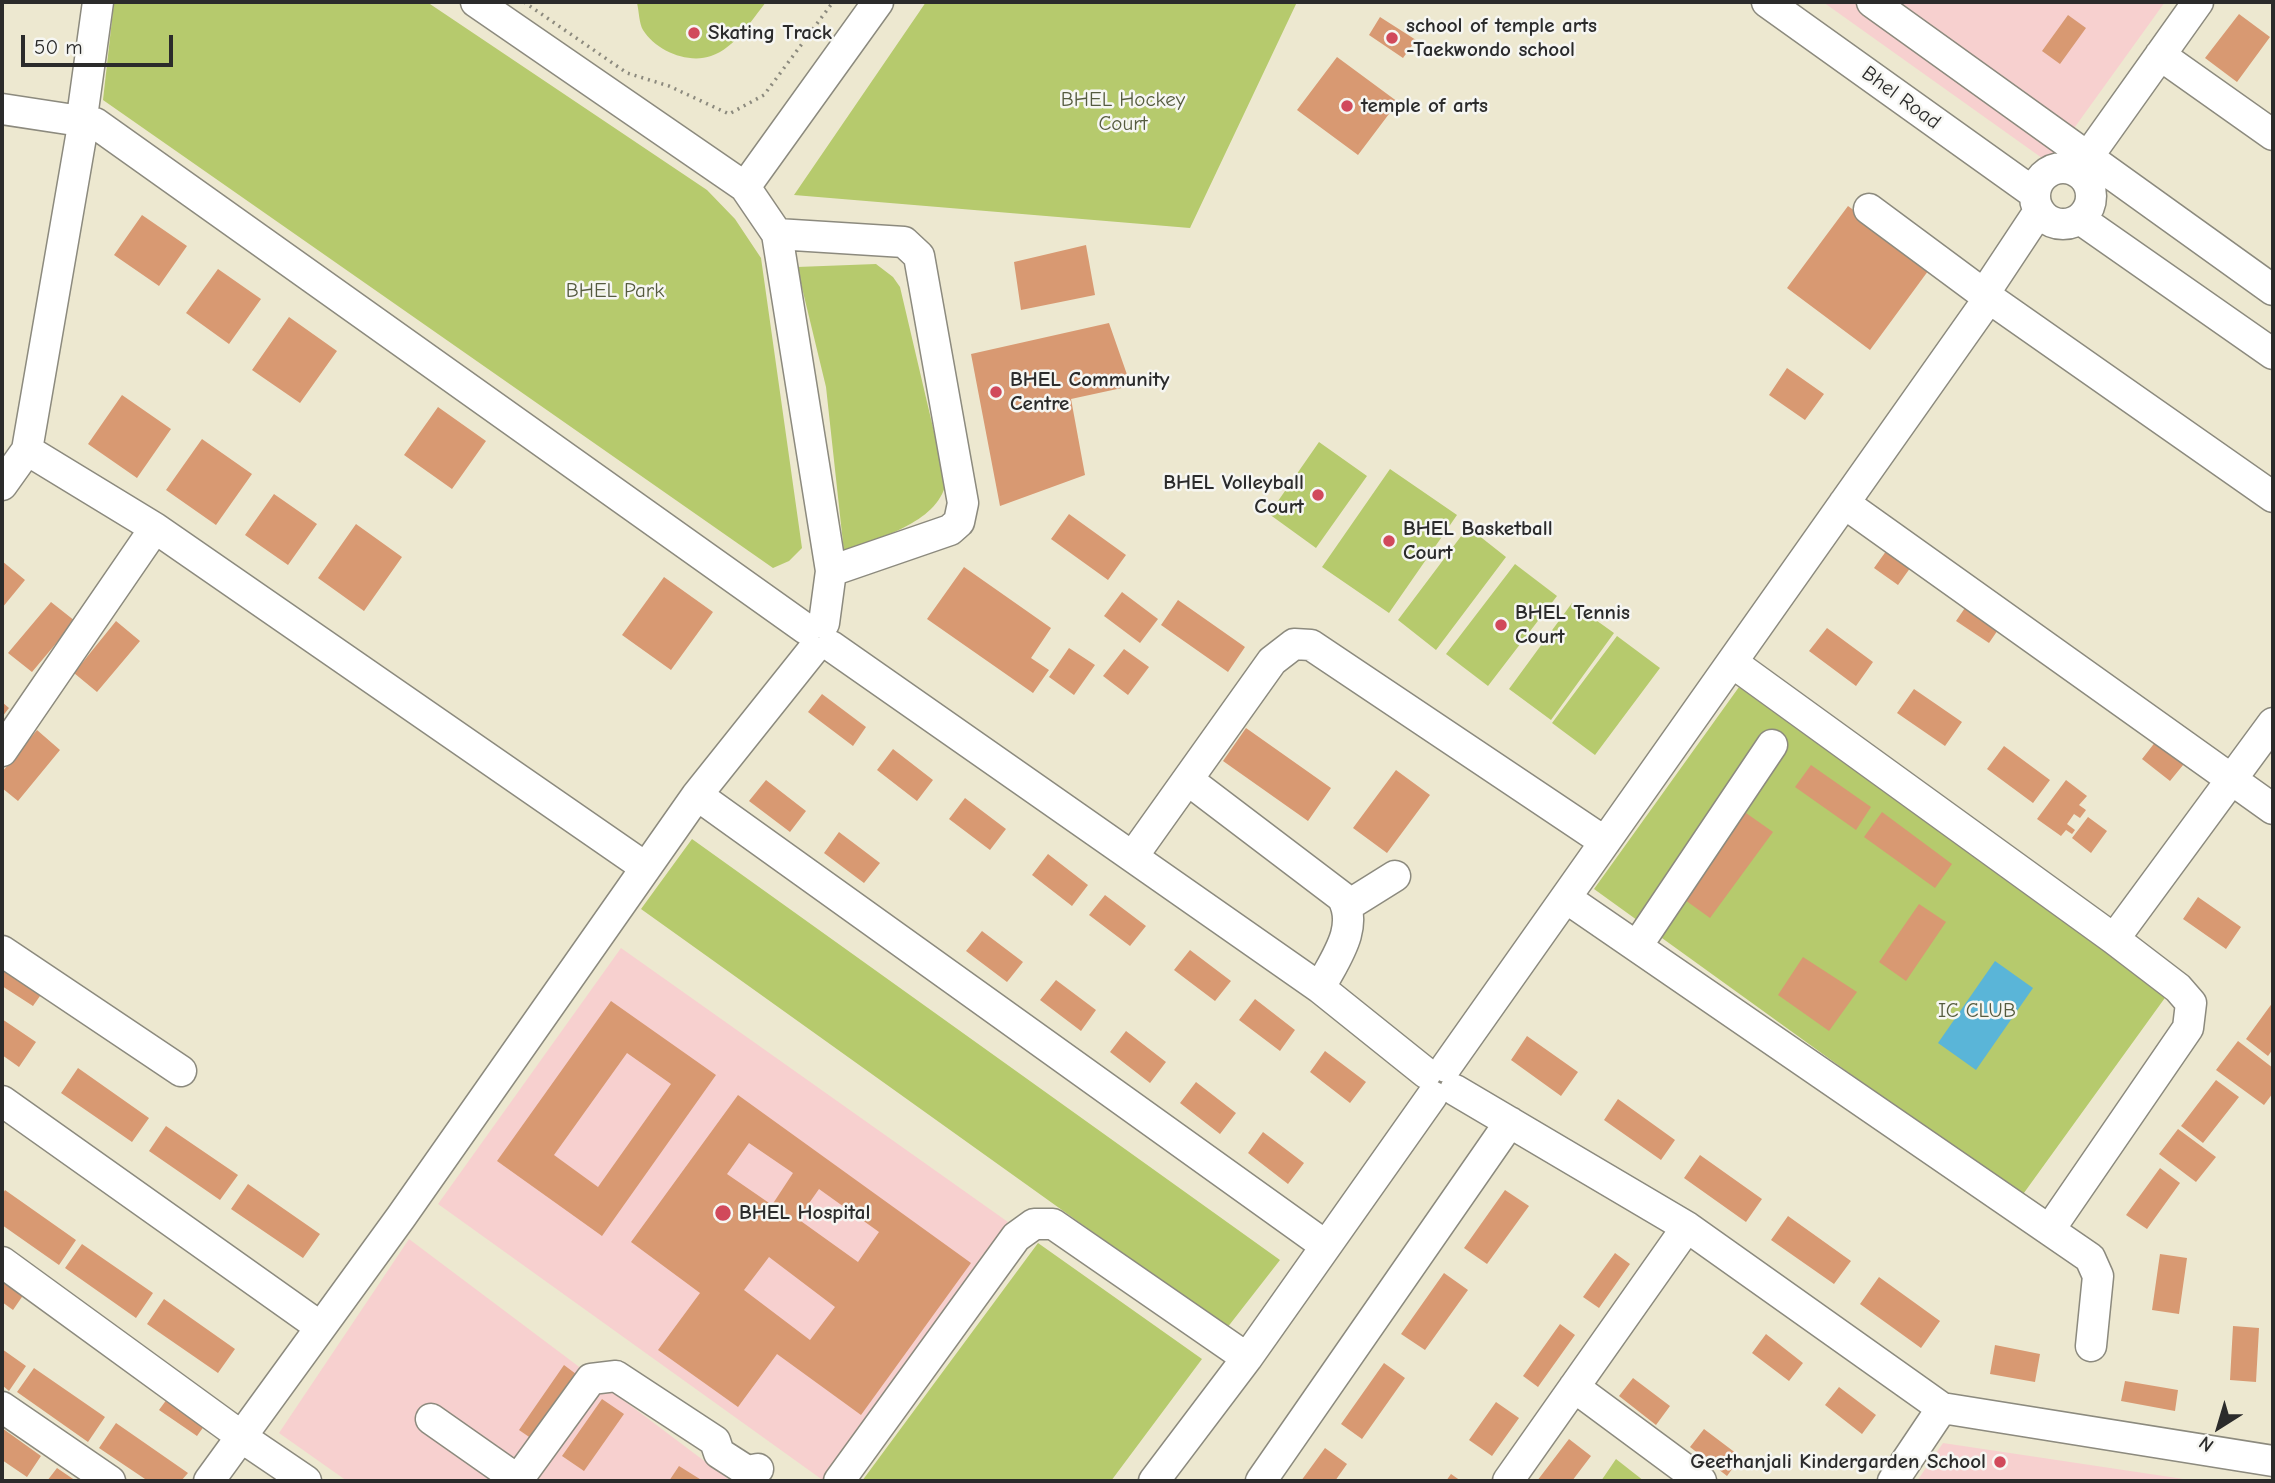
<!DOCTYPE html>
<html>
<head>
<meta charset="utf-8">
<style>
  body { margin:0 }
  #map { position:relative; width:2275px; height:1483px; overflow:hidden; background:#ede8d0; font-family:"Comic Neue",sans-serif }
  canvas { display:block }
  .frame { position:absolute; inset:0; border:4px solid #2b2b2b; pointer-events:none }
  .north { position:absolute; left:2184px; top:1392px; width:70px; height:70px; -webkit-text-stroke:5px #f6f6f2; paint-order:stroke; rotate:217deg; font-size:19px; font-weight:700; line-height:28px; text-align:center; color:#2b2b2b }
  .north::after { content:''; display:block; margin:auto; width:24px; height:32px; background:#2b2b2b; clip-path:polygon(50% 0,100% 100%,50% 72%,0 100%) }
  .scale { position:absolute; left:21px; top:35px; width:152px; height:32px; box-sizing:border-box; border:4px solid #2b2b2b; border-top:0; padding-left:9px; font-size:21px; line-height:24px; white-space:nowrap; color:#2b2b2b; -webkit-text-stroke:5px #f6f6f2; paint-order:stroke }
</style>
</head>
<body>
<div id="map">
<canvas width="2275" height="1483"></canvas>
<div class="frame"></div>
<div class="north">N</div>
<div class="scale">50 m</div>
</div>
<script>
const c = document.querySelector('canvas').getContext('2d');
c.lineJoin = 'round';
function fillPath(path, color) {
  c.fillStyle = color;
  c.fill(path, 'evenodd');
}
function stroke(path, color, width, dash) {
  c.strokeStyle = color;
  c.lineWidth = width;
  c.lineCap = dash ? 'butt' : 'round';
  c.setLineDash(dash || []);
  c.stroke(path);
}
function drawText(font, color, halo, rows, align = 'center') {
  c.font = font + ' "Comic Neue",sans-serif';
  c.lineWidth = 5;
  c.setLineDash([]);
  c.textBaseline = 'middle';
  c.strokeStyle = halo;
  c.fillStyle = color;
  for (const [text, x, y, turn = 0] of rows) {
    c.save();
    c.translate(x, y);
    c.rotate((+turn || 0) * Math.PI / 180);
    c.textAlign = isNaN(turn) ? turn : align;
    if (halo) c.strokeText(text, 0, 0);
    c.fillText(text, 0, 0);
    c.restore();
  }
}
fillPath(new Path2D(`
  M1823,2H2165L2049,163Z
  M621,948L1008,1222L824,1481L438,1204Z
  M409,1239L731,1481H347L279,1433Z
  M1943,1443L2197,1481H1917Z`), '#f7d0cf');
fillPath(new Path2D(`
  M114,2H427L707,190L735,219L761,258L802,548L789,561L773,568L103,100Z
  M766,2C751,21 735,48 711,56C688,64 656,51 643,30C639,23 639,11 637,3Z
  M926,2H1297L1190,228L794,195Z
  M876,264L893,277L900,287L946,483C937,524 878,537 844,552L826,387L797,267Z
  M1319,442L1367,476L1316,548L1269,514Z
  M1390,469L1457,515L1389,613L1322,567Z
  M1468,527L1506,557L1436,650L1398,620Z
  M1515,564L1557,596L1488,686L1446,654Z
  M1572,603L1614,633L1551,720L1509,689Z
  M1617,636L1660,668L1595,755L1552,723Z
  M1739,687L2167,995L2021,1197L1594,889Z
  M692,839L1280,1260L1227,1328L641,909Z
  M1038,1243L1202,1359L1111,1481H862Z
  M1616,1459L1644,1481H1601Z`), '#b6ca6d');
fillPath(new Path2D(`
  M1995,961L2033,988L1976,1070L1938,1043Z`), '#5ab5d8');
fillPath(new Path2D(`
  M2239,14L2270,37L2237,82L2205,58Z
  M2068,15L2086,28L2060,64L2042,51Z
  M1380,17L1416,40L1403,58L1369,35Z
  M1337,57L1398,102L1358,155L1297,110Z
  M1848,206L1931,267L1870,350L1787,288Z
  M142,215L187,246L159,286L114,255Z
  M1086,245L1095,295L1021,310L1014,262Z
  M218,269L261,299L229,344L186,313Z
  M289,317L337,351L300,403L252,370Z
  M1109,323L1131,386L1071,399L1085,475L1000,506L971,354Z
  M1787,368L1824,394L1805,420L1769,395Z
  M122,395L171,429L137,478L88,444Z
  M438,407L486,441L452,489L404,455Z
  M202,439L252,474L216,525L166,490Z
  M274,494L317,524L288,565L245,535Z
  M1069,514L1126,555L1108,580L1051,539Z
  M356,524L402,557L364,611L318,578Z
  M1889,547L1913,564L1898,585L1874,568Z
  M2,561L25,580L2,608Z
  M964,567L1051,628L1031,658L1049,670L1033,693L927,619Z
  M664,577L713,612L671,670L622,635Z
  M1122,592L1158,619L1140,643L1104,616Z
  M1178,600L1245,647L1228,672L1161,625Z
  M51,602L75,621L32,672L8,653Z
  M1969,602L2002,624L1989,643L1956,621Z
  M116,621L140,641L97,692L74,673Z
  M1827,628L1873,662L1856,686L1809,651Z
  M1069,648L1095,665L1074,695L1049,677Z
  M1124,649L1149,667L1128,695L1103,676Z
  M1914,689L1962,722L1945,746L1897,713Z
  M822,694L866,727L853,746L808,712Z
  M2,702L9,708L2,717Z
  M1246,728L1331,788L1308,821L1223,761Z
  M37,730L60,750L18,801L2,788V772Z
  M2160,736L2188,759L2170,781L2142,759Z
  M2004,746L2050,780L2033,803L1987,769Z
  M893,749L933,780L917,801L877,770Z
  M1811,765L1871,807L1856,830L1795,787Z
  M1396,770L1430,795L1387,853L1353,828Z
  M766,780L806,811L790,832L749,801Z
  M2066,780L2087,796L2079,805L2086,810L2080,818L2074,814L2067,824L2075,830L2072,834L2066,830L2061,836L2037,819Z
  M965,798L1006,829L990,850L949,819Z
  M1736,806L1773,832L1710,918L1674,892Z
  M1882,812L1952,864L1935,888L1864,837Z
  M2088,817L2107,831L2091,853L2072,838Z
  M839,832L880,863L864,883L824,853Z
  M1048,854L1088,885L1072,906L1032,875Z
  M1105,895L1146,926L1130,946L1089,915Z
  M2198,897L2241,927L2226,949L2183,919Z
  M1919,904L1946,922L1906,981L1879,962Z
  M982,931L1023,962L1007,982L966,951Z
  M1190,950L1231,981L1215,1001L1174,970Z
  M2,956L47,986L33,1006L2,986Z
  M1803,957L1857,992L1829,1031L1778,995Z
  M1056,980L1096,1010L1081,1031L1040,1000Z
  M1255,999L1295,1030L1280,1051L1239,1020Z
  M611,1001L716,1075L602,1236L497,1161ZM627,1053L671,1084L598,1187L554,1155Z
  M2273,1002V1049L2268,1056L2246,1039Z
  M2,1019L36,1042L19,1067L2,1055Z
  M1126,1031L1166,1062L1150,1083L1110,1052Z
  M1527,1036L1578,1072L1561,1096L1511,1060Z
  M2238,1041L2273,1068V1093L2264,1105L2216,1070Z
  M1325,1051L1366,1082L1350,1103L1310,1072Z
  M78,1068L149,1118L132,1142L61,1093Z
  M2216,1080L2239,1097L2203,1143L2181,1126Z
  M1196,1082L1236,1113L1220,1134L1180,1103Z
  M738,1095L971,1263L861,1415L777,1354L738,1407L658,1350L700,1293L631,1242ZM749,1143L793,1173L772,1205L727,1174ZM819,1189L879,1232L858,1262L798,1219ZM769,1257L835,1307L810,1340L744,1290Z
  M1618,1099L1675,1140L1661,1160L1604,1120Z
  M166,1126L238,1175L220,1200L149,1151Z
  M2178,1129L2216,1157L2196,1182L2159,1154Z
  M1263,1132L1304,1163L1288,1184L1248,1153Z
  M1700,1155L1762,1199L1746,1222L1684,1178Z
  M2160,1168L2180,1183L2147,1229L2126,1215Z
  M248,1184L320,1234L303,1258L231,1209Z
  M5,1190L76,1240L59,1265L2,1225V1195Z
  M1505,1190L1529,1206L1487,1264L1464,1248Z
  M1788,1216L1851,1261L1834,1284L1771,1240Z
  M82,1244L153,1293L136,1318L65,1268Z
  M1615,1253L1630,1264L1599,1308L1583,1297Z
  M2160,1254L2187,1258L2179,1314L2152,1310Z
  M1444,1273L1468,1290L1425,1350L1401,1334Z
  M1879,1277L1940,1321L1921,1348L1860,1304Z
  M2,1278L24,1294L13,1310L2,1302Z
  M164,1299L235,1349L218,1373L147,1324Z
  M1560,1324L1575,1335L1538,1387L1523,1376Z
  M2233,1326L2259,1328L2256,1382L2230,1380Z
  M1766,1334L1803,1363L1789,1381L1752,1353Z
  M1995,1345L2040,1354L2035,1382L1990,1374Z
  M2,1349L26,1366L9,1391L2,1385Z
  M1384,1363L1405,1378L1362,1439L1341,1424Z
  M564,1365L580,1377L535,1441L519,1430Z
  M34,1368L105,1417L88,1442L17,1392Z
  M1633,1378L1670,1406L1656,1425L1619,1396Z
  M2125,1381L2178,1390L2175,1411L2121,1401Z
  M1839,1387L1876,1415L1862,1434L1825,1405Z
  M170,1395L207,1422L197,1436L159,1410Z
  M602,1399L624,1414L584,1471L562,1456Z
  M1496,1402L1519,1418L1492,1456L1469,1440Z
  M116,1423L188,1473L181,1481H148L99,1448Z
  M2,1428L41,1456L27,1477L2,1460Z
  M1704,1429L1741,1457L1727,1476L1690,1447Z
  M1569,1439L1591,1456L1572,1481H1537Z
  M1325,1448L1347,1464L1335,1481H1301Z
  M679,1466L703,1481H669Z
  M57,1468L76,1481H47Z
  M1451,1474L1461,1481H1446Z`), '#d89972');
const minor = new Path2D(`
  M476,2L745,187L777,234L831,571L824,623
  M1767,2L2034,193
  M1872,2L2273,290
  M2160,55L2273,135
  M2,109L74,120
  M83,110L98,2
  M95,123L806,629
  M2035 196a28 28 0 1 1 56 0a28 28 0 1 1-56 0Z
  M2077,172L2198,2
  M745,187L878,2
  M1869,209L1989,298L2273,497
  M2080,219L2273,354
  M777,234L904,242L919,256L963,503L959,522L950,530L831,571
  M27,450L155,528L645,867
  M2,485L27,450L82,131
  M1844,503L2273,809
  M831,646L1320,988L1426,1073
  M1733,663L2114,939L2178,988L2191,1003L2188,1028L2050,1229
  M2,751L155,528
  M1188,780L1342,897C1360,928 1334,960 1320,988
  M697,795L1326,1246
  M1133,856L1272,661L1294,644L1311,645L1605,842
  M1566,898L2090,1258L2098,1276L2091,1346
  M1347,906L1395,876
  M2114,939L2273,723
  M1637,946L1772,745
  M2,951L181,1071
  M1446,1067L1989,298L1988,288L2039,211
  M1455,1090L1687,1227L1942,1408L2273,1461
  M2,1101L319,1326
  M2,1262L241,1436
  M1574,1387L1701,1481
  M2,1407L110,1481
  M431,1419L518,1480
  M253,1445L306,1481
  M209,1481L401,1217L697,795L812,651
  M517,1481L591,1379L616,1376L715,1441L719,1453L747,1471L758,1469
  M839,1481L1016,1237L1034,1224H1053L1247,1358
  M1154,1481L1247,1358L1432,1096
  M1261,1481L1510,1122
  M1508,1481L1687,1227
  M1893,1481L1942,1408`);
stroke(minor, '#8c8a7e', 33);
stroke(new Path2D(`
  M524,2L627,73L669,86L729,114L764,95L833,2`), '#8c8a7e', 3.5, [2, 5]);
stroke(minor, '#fff', 30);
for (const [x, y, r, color] of [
  [694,33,7,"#d1495b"],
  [1392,38,7,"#d1495b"],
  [1347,106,7,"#d1495b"],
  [996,392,7,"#d1495b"],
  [1318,495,7,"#d1495b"],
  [1389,541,7,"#d1495b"],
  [1501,625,7,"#d1495b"],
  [723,1213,9,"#d1495b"],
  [2000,1462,7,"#d1495b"]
]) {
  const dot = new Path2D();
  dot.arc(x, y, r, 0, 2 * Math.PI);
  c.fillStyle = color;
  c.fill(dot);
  stroke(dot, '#f6f6f2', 2.5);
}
drawText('bold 21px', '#2b2b2b', '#f6f6f2', [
  ["school of temple arts",1406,26],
  ["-Taekwondo school",1406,50],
  ["Skating Track",708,33],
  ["temple of arts",1361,106],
  ["BHEL Community",1010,380],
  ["Centre",1010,404],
  ["BHEL Volleyball",1304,483,"right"],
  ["Court",1304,507,"right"],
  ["BHEL Basketball",1403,529],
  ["Court",1403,553],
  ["BHEL Tennis",1515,613],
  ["Court",1515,637],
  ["BHEL Hospital",739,1213],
  ["Geethanjali Kindergarden School",1986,1462,"right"]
], 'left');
drawText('21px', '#2b2b2b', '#f6f6f2', [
  ["Bhel Road",1901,98,36]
]);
drawText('21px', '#555b3f', '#f6f6f2', [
  ["BHEL Hockey",1123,100],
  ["Court",1123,124],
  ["BHEL Park",615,291],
  ["IC CLUB",1977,1011]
]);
</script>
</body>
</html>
